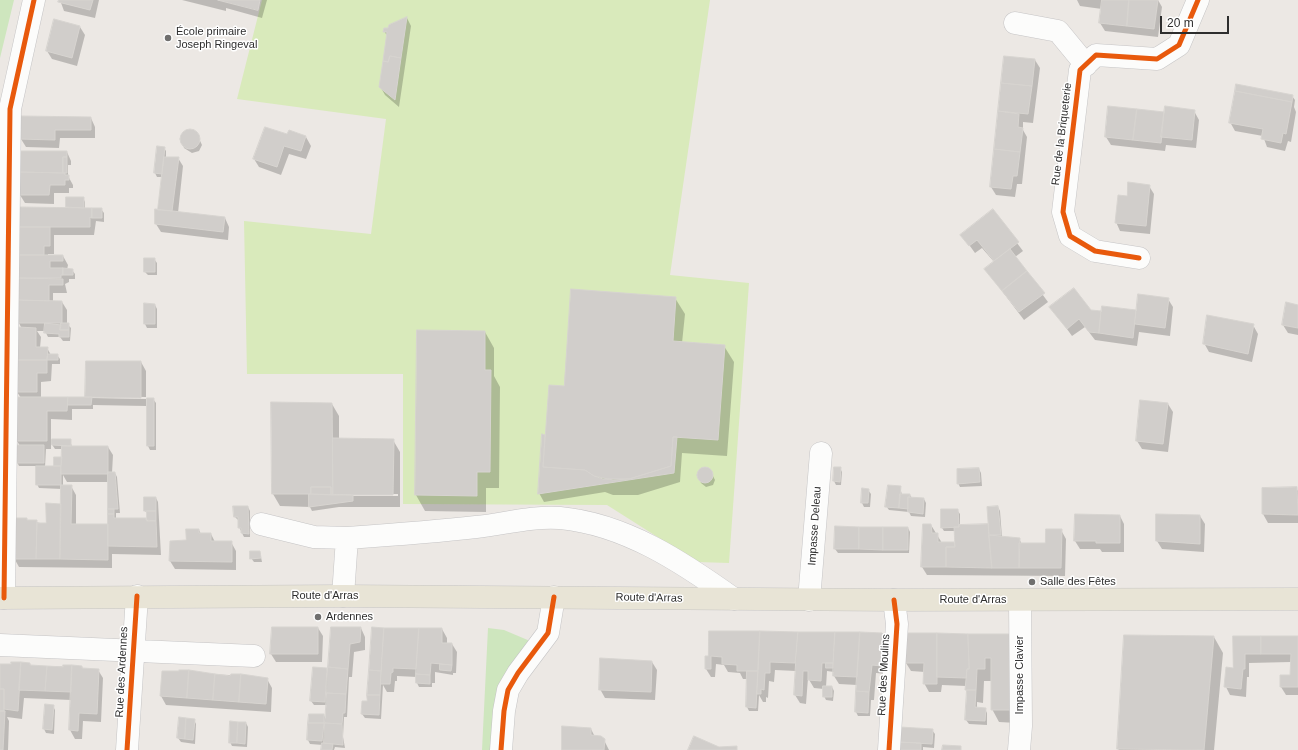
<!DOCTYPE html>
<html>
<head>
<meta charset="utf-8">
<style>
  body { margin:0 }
  #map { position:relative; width:1298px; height:750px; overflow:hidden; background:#ece8e4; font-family:Arial,sans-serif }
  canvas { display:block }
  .scale { position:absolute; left:1160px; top:16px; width:69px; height:18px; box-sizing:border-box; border:2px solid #2e2e2e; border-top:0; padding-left:5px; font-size:12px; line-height:14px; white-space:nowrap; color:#2e2e2e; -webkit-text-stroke:3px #fff; paint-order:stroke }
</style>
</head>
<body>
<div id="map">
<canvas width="1298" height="750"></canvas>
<div class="scale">20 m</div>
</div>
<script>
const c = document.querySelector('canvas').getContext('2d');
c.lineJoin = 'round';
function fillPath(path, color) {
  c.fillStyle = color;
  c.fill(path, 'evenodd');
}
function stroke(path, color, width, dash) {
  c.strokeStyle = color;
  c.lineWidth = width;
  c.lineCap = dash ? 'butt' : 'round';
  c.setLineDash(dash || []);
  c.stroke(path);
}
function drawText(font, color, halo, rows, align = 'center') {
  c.font = font + ' Arial,sans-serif';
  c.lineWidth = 3;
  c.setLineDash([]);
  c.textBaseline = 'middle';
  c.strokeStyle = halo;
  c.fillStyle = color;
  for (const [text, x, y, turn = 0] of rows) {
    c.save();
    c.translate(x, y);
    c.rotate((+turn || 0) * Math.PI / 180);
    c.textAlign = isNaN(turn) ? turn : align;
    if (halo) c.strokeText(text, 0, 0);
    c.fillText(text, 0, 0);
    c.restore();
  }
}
fillPath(new Path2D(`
  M0,0H14L0,58Z
  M488,628L504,630L530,641L494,750H482Z`), '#cee6be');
fillPath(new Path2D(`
  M262,0H710L670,275L749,283L729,563L697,562L607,505L403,504V374H247L244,221L371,234L386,119L237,99Z`), '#d9eabb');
fillPath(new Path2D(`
  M60,0H99L95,18L64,11Z
  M182,0H267L262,18L226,8V11Z
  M1077,0H1158L1162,7L1158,37L1105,31L1100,23L1102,9L1080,6Z
  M407,18L411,26L399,107L385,95L380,86L388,37L384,31Z
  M55,21L80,27L85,35L77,66L52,59L47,51Z
  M1005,57L1035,60L1040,68L1033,123L1023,122V130L1027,137L1022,184H1017L1015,197L996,195L991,187Z
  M1292,96L1295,100L1294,107L1296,112L1291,142L1288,141L1285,151L1267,147L1263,136L1235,131L1230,122Z
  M1109,107L1165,113L1194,111L1199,120L1196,148L1166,145L1165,151L1111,145L1106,137Z
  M91,118L95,127V138H60L59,148L26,147L21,139Z
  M191,130L197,134L202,145L199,151L192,153L184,148L181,137L185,131Z
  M290,132L306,137L311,146L306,159L289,154L281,175L259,167L254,159L288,136Z
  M164,148L166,151V158H178L183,166L178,213L225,218L229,227L228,240L161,232L156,224L162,177H157L155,173Z
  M67,152L71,161V165H68V176L73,185V188H69V193H54V204L25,203L20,195Z
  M1149,186L1154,194L1150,234L1120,231L1116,222L1128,197Z
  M67,198H83L85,202V209H101L104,213V222L96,221L94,235H54V254H48V256H63L68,265L67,270H72L75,274V279H69V282L65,284L67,293H53V302H62L67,310V324L71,328L70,341H63L60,337H48L45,331H37L41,337L40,348H47L51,355H57L60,359V364H52L51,381L41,382V398H87V362H141L146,371V397L89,396L91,398L146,399V406L93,405V409H72V420L51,419V440H70L72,447H108L113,455L112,473H115L117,477L120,513H116V519H146L148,524V514L145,511V498H156L158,502L161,555L112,554V568L19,567L14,558L15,519H26L28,521L47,524V504L62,505V489L39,488L37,484V466H19L17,462V446H20L17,441L18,398H21L17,392L18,328L22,329L19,323L20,208L68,209ZM51,443L55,449H63L62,458H55V467H45L46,449H51ZM63,475L67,482H109V525H76V495L71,486H63Z
  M993,211L1023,251L1015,257L1048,302L1024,320L986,270L995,263L982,248L975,253L962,235Z
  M154,259L157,263V275H148L145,272Z
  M675,298L685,314L682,343L724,346L734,362L727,456L682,453L680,482L638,495H613L605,492L544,502L539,493L545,436L546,438L565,387Z
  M1168,299L1173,307L1170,336L1139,332L1137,346L1095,340L1085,327L1072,336L1051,307L1102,312V307L1137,311Z
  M155,305L157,309V328H147L145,324Z
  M1298,306V335L1288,333L1283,325Z
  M1253,325L1258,334L1252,362L1209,352L1204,343Z
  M418,331L485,332L494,348V376L500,387L499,488H486V512L425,511L416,495Z
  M153,399L156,403V450H150L148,446Z
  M332,404L339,416V439L393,440L400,452V507H339L312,511L310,507L280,506L273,494ZM334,494H398V496H334Z
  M1168,404L1173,412L1168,452L1142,449L1137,441Z
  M706,468L710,470L715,480L713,485L706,487L701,483L698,474L700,469Z
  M840,468L842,472L841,485H836L834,481Z
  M979,469L981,473L982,486L960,487L958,483Z
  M900,487L902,495H910L912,498L924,499L926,503L925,517L911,516L909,512L889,510L886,506Z
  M1296,488L1298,491V523H1268L1263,514V489Z
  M868,490L871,494L870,507H864L862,503Z
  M248,507L250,511V537H244L239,527V521L235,517Z
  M998,507L1000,511L1002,537L1019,539L1022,544H1046L1061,530L1066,539L1065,576L927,575L922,567L931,525L942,543H955V531H944L942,528L957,510L960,514V526L989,525Z
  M1120,516L1124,524V552H1102L1100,549H1080L1075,541Z
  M1200,516L1205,524L1204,552L1162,549L1157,541Z
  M908,528L910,532L909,553H838L835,549Z
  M199,530L201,534H211L215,542H231L236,551V570L175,569L170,561Z
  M260,552L262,562H254L251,558Z
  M318,628L323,636L322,662H276L271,654Z
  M361,628L365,637V650L354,652L352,677H349L347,717H344L343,737L345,748L335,747L334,750H322L323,745L310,744L308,740L324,715L326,720L327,705H314L311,701L327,669L329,673Z
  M373,628L442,629L447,638V644H452L457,652L456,673H453V675L435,672V683H432V687H419L417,683V677L397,676V681H395L394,692H387L383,685L381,719L365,718L362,714L368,702Z
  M710,632L860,633L884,636L889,645L887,674L876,673L874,700H871L870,716H858L856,712L857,685L839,684L834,676V672L827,671L826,687H832L834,691L833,701L826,700L824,696V689L814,688L808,678L806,704L800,703L795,695L796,671L775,670L774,682L769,681L768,698L766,697V702H763L759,695L758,711H749L747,707L748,679H743L740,673L728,672L724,665L716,664L715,677H711L706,669L709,657Z
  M908,634L1011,635L1017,723L999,722L992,709V681H984L983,703L977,702V708L985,709L987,713V725L969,724L966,720L968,693L966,686L942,685L941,692H929L924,683L925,672L911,671L906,663Z
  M1214,637L1223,653L1214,750H1119L1118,749Z
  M1234,637H1298V695H1286L1281,687L1291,676V662L1249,663V677H1247L1246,697L1230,695L1226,687L1234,669Z
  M652,662L657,670L655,700L605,698L600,689Z
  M30,664L31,666L82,667L83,669L98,670L103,678L101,722L83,721L82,739H75L70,730L71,700L24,698L22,719L7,717L9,721L8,750H0V665Z
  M163,672L251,676L267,679L272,688L271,712L166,705L161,696Z
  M53,706L55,710L54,734L46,733L44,729Z
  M194,720L196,724L195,744L181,742L178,738Z
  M246,723L248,727L247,747L232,746L230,742Z
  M591,729L595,737L604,740L609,750H563Z
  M932,730L935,734L934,748L923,747V750H900Z`), '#0003');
const building = new Path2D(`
  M59,0H93L90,10L58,2Z
  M218,0H260L258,10Z
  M1102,0H1129L1127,26L1099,23Z
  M1129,0H1158L1154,29L1127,26Z
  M407,17L401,58L390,56L388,62L383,61L387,32H383L384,28H388L389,25Z
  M54,19L80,26L72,58L46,51Z
  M390,56L401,58L395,100L379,87L383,61L388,62Z
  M1004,56L1035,59L1032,86L1001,83Z
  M1001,83L1032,86L1028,114L998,111Z
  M1236,84L1293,95L1292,102L1235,91Z
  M1235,91L1292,102L1286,134L1283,133L1281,143L1261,139L1263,129L1229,123Z
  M1108,106L1137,109L1133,140L1105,137Z
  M1165,106L1195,110L1192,140L1161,137Z
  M1137,109L1164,112L1161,143L1133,140Z
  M998,111L1019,114L1018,127L1023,128L1020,152L994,149Z
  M20,116L91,117V130H55V140L20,139Z
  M265,127L287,134L289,130L306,136L301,151L284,146L277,167L253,159Z
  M180 139a10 10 0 1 1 20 0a10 10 0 1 1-20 0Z
  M157,146L165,147L162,174L154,173Z
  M994,149L1020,152L1017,176H1013L1011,189L990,187Z
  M20,151H67V157H63V173L20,172Z
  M63,157H67V173H63Z
  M164,157H179L172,211L158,210Z
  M20,172L65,173V175H69V180H65V185H50L49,195H19Z
  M1128,182L1150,185L1146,226L1115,223L1118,195L1127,196Z
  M66,197H84V208L66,207Z
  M19,207L92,208V218L90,217V227H19Z
  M92,208H102V218H92Z
  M155,209L225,217L223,232L155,224Z
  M993,209L1019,242L994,261L977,240L969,246L960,235Z
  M19,227H50V246H44V255H18Z
  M1010,249L1027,271L1002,291L984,269Z
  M18,255H63V261H50V268H63V275H61V278H18Z
  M144,258H155V272H144Z
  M63,268L73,269V275H63Z
  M1027,271L1045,293L1019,312L1002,291Z
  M18,278L63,279V285H49V301L18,300Z
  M1074,288L1091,310L1101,311L1099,333L1089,332L1079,319L1067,329L1049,307Z
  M571,289L676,297L673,341L725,345L718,440L673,437L671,466L629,479H603L594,476L585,470L543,467L549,385L564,386Z
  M1138,294L1169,298L1165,328L1135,324Z
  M18,300L62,301V323H18Z
  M1286,302L1298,305V328L1282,325Z
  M144,303L155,304V324H144Z
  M1102,306L1136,310L1133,338L1099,333Z
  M1207,315L1254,324L1248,354L1203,344Z
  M45,323L61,325L60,330H69V337H59V334L44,333Z
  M61,323H69V330H60Z
  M18,327L36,328V347H48L47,360H17Z
  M417,330L485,331V370H491L490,472H477V496L415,495Z
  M48,354H58V360H47Z
  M17,360H47V373H37V392H16Z
  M86,361H141V398L85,397Z
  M17,397H68L67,411H47V441H16Z
  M68,397H92L91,405H68Z
  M147,398H154V446H147Z
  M1140,400L1168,403L1163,444L1136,441Z
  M271,402L332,403L333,495H331V487H311V494H272Z
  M542,434L545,435L543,467L585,470L594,476L613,480L629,479L671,466L673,437H677L674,473L538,494Z
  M333,438L394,439L393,495H333Z
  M52,439H71V446L52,445Z
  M16,445H44V463H16Z
  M62,446H108V474H61Z
  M54,457H62L61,466H54Z
  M36,466H61V485H36Z
  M697 475a8 8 0 1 1 16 0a8 8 0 1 1-16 0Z
  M834,467H841L840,482L833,481Z
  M979,468L980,482L957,484V469Z
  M108,472H115L118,509H108Z
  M61,485H72L71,524H108V560L60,559Z
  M888,485L901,486L899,508L885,507Z
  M311,487H331V495L311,494Z
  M1297,487L1298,515L1262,514V488Z
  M862,488L869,489L868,503H861Z
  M309,494L353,495V501L309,507Z
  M900,494H910V497H908V509L899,508Z
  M144,497H156V511H144Z
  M908,497L924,498L923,514L908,512Z
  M46,503L61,504L60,559H36L37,523H46Z
  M233,506H248L249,534L241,533V528H238V517H234Z
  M998,506L1001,535H989L987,507Z
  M108,509H114V514H108Z
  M941,509H958L959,527L941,528Z
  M147,511H156V521H147Z
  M108,514H114V518H146V520L156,521L157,547L108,546Z
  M1075,514L1120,515V543H1096V541H1074Z
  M1156,514L1200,515V544L1156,541Z
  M14,518H27V520H37L36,559H13Z
  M923,524H931L932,533H938V542H954L955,547H946V567H921Z
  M988,524L992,568L946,567V547H955L954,527H959V525Z
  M835,526L859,527V549H834Z
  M859,527H883V550L859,549Z
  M883,527H908V550H883Z
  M186,529H199V533H211V541H232V562L169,561L170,541L186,540Z
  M1046,529H1062L1061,568H1019V543H1045Z
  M989,535L1020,538L1019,568H992Z
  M250,551H260L261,558L250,559Z
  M272,627H318V654H270Z
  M331,627H361L360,642L350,644L348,669L328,667Z
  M372,627L384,628L381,671L369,670Z
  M384,628H419L416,669L393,668V672L391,673L390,684H381Z
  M419,628H442V643H452V665L431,663L430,675L416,674Z
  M709,631H760L758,671H737V665L722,664V657L711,656V669H705V656H708Z
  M760,631L798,632L795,663L770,662V673H765L764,690L761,689V694H757Z
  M798,632H835L833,663H822L821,681L808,680V671H803L802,696L794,695Z
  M835,632H860L857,677L833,676Z
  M860,632L882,633L885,636L883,666L872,665L869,692L856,691Z
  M907,633H937V684H923L924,663H905Z
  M937,633L968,634L969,669H967L966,678L937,677Z
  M968,634H1012L1010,710H991V658H985V669H977L976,690H965L967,669H969Z
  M1124,635L1214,636L1204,750L1117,749Z
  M1233,636H1261V654H1245V669H1243L1241,689L1224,687L1226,667L1233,668Z
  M1261,636H1298V687H1280V675H1290L1291,654H1261Z
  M600,658L652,661L651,692L599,690Z
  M11,662H21L18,711L4,709V689H0V664H11Z
  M21,662L30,663V665L47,666L45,691L19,690Z
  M826,663H833V668H826Z
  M440,664L452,665L451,671L440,670Z
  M63,665H72L71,692L45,691L47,666L63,667Z
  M72,665L82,666V668L99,669L97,714L79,713L78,731L69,730Z
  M313,667L327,668L325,702L310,701Z
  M328,667L348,669L346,694L327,693Z
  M179,670H189L187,698L160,696L162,671H179Z
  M189,670L215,674L213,700L187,698Z
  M369,670L381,671L380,695H367Z
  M747,671H758L756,708L746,707Z
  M215,674L230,676L231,674H241L239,702L213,700Z
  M241,674L268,678L266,704L239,702Z
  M416,674L430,675V684L416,683Z
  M823,686H832V697H823Z
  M0,689H4V711H0Z
  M967,690H976L975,707L986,708L985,721L965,720Z
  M856,691L869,692L868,713L855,712Z
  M327,693L346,694L345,713H343L342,724L325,723Z
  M367,695H380L379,715L361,714L362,701H367Z
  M45,704L54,705L52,730L43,729Z
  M0,711H5L3,750H0Z
  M309,714H324V723H308Z
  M179,717L186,718L185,739L177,738Z
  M186,718L195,719L193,740L185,739Z
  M230,721L238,722L237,743H229Z
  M238,722H246L245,744L237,743Z
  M308,723H324L322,741L307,740Z
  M325,723L342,724L343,745L324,743Z
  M562,726L591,728V735L601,736L605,739L604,750H562Z
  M900,727L933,729L932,744L899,742Z
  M694,736L719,747L737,746V750H688Z
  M899,742L921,743V750H899Z
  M322,743L333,744L332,750H321Z
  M943,745L961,746V750H942Z`);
fillPath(building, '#d1cecb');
stroke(building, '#d7d4d0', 1);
const minor = new Path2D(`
  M1015,23L1058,31L1086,65
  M1139,258L1095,251L1070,236L1063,212L1080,70L1096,55L1157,59L1179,45L1198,0
  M261,524L314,537L347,538
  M343,596L347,538C390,535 433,532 476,527C505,524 531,516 560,518C625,524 682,562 734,599
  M4,598L10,109L34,0
  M809,600L821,453
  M0,645L254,656
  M127,750L137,596
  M501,750L504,711L508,690L518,673L548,633L554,597
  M889,750L897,624L894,600
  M1019,750L1021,726L1020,600`);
const major = new Path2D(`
  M0,598L343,596L894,600L1298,599`);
stroke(minor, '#c5c4c5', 23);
stroke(major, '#c6c5c4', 23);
stroke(minor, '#fcfcfb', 22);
stroke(major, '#e8e4d6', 22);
stroke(new Path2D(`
  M1139,258L1095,251L1070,236L1063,212L1080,70L1096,55L1157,59L1179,45L1198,0
  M4,598L10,109L34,0
  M127,750L137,596
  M501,750L504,711L508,690L518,673L548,633L554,597
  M889,750L897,624L894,600`), '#e8590c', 5);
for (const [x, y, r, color] of [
  [168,38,4,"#706f6e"],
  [1032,582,4,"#706f6e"],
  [318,617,4,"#706f6e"]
]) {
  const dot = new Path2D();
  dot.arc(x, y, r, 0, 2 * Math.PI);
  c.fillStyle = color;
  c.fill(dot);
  stroke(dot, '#fff', 1.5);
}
drawText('11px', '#2e2e2e', '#fff', [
  ["École primaire",176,32],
  ["Joseph Ringeval",176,45],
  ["Salle des Fêtes",1040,582],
  ["Ardennes",326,617]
], 'left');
drawText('11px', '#2e2e2e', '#fff', [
  ["Rue de la Briqueterie",1062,134,-83],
  ["Impasse Deleau",815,526,-86],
  ["Route d'Arras",325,596],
  ["Route d'Arras",649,598,1],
  ["Route d'Arras",973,600],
  ["Rue des Ardennes",122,672,-87],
  ["Rue des Moulins",884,675,-87],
  ["Impasse Clavier",1020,675,-90]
]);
</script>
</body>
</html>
